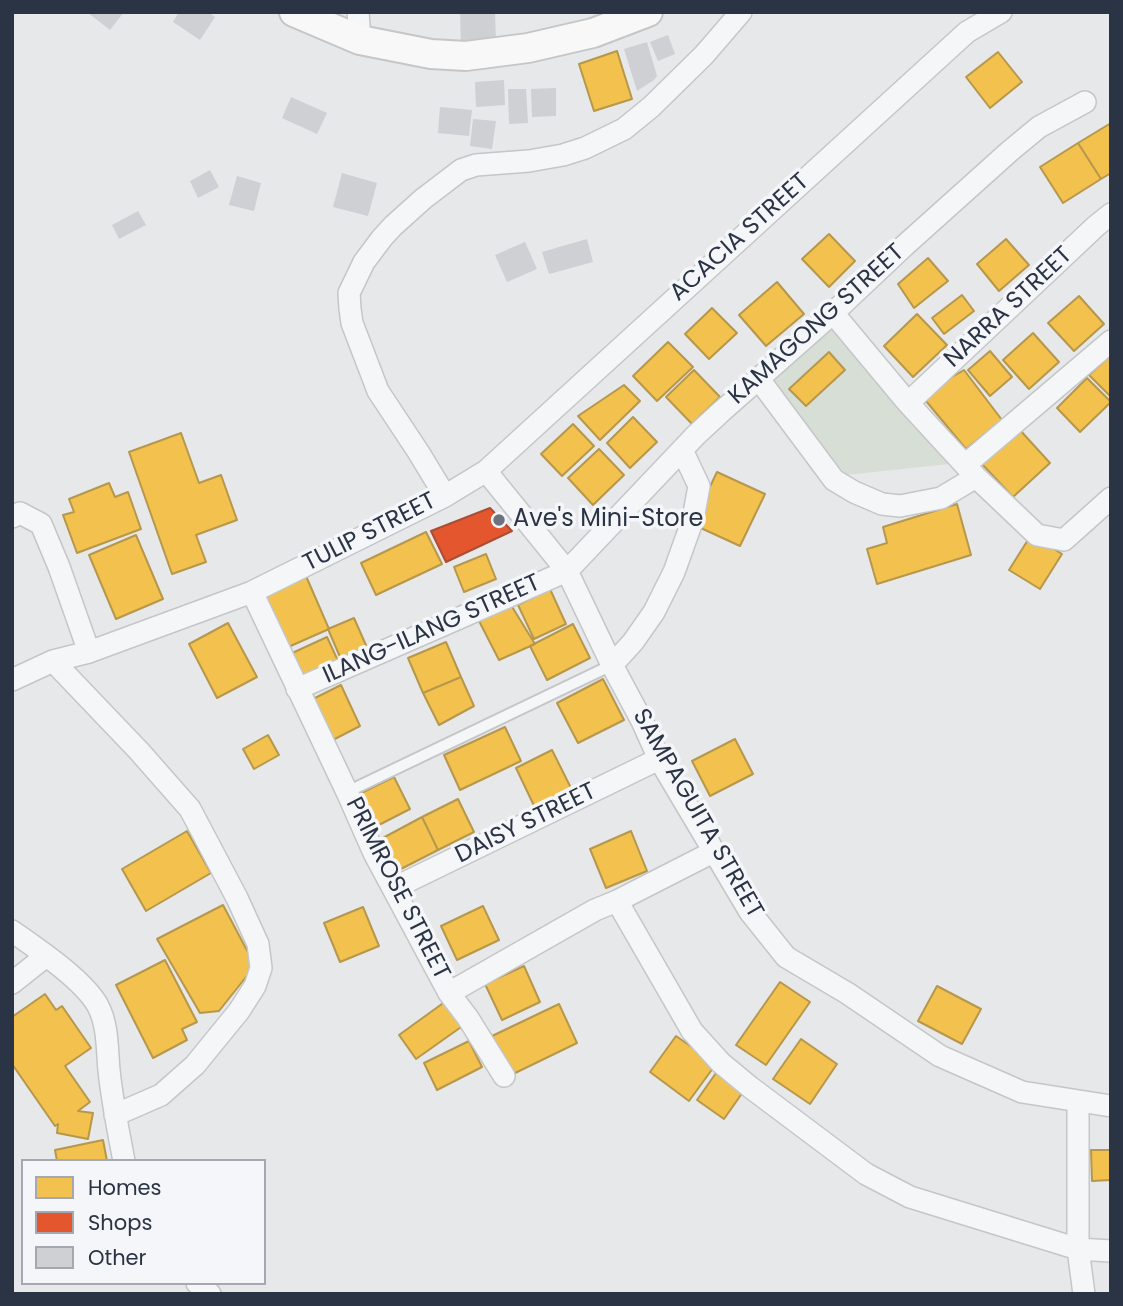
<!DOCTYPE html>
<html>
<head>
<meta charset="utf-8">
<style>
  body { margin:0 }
  #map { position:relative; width:1123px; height:1306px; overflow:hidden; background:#e6e8ea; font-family:Poppins,sans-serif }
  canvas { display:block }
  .frame { position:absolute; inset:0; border:14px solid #2b3445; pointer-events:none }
  .legend { position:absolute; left:21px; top:1159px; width:245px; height:126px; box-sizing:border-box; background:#f4f6f9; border:2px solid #a4a8b1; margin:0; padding:9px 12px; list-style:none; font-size:21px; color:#2b3445 }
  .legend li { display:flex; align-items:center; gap:14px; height:35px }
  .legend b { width:35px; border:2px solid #a4a8b1 }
</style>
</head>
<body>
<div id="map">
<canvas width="1123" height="1306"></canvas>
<div class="frame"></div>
<ul class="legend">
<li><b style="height:19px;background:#f2c14e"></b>Homes</li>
<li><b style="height:19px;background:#e4572e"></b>Shops</li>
<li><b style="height:19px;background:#ced0d3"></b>Other</li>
</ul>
</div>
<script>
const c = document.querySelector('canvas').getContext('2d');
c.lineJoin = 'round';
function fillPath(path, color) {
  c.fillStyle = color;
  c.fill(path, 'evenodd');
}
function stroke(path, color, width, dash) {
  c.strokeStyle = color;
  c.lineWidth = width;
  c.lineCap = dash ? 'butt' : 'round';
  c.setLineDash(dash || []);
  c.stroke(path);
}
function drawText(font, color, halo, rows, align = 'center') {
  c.font = font + ' Poppins,sans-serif';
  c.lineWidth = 7;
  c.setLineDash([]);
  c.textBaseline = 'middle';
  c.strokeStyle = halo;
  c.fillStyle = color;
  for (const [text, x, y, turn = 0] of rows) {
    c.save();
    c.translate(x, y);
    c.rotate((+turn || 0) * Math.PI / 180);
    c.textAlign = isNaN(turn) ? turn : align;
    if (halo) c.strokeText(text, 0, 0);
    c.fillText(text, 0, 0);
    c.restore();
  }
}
fillPath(new Path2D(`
  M830,324L949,464L846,475L771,381Z`), '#d6ded6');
const homes = new Path2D(`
  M617,51L632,99L594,111L579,64Z
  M998,52L1022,82L990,108L966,77Z
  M1111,123V173L1101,179L1078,143Z
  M1078,143L1101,179L1063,203L1040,167Z
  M829,234L855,261L829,287L802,259Z
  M1006,239L1029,265L999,291L977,264Z
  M928,258L948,281L914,308L898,284Z
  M777,282L804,314L766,346L739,315Z
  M962,295L974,311L944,334L932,318Z
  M1079,296L1104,324L1074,351L1048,323Z
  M712,308L737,333L709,359L685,334Z
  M917,314L947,345L913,377L884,346Z
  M1033,333L1059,362L1029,389L1003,360Z
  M668,342L693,367L657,401L633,376Z
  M990,351L1012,377L990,396L968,370Z
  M829,352L845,370L806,406L789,389Z
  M1111,355V397L1089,375Z
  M694,370L720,397L692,424L666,397Z
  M964,370L1002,420L966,449L921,395Z
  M1087,378L1111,402L1080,432L1057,408Z
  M624,385L640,401L600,440L578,416Z
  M633,417L657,442L630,468L607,443Z
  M573,424L594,446L562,476L541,454Z
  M1019,429L1050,463L1013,497L981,463Z
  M181,433L199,483L221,475L237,520L196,535L206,562L172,574L129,452Z
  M599,449L624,475L593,505L568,478Z
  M717,472L765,494L740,546L692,524Z
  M109,483L115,497L128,492L141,529L77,553L63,515L74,512L69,499Z
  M957,504L971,555L877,584L867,549L887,543L883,527Z
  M426,532L442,564L376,595L361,563Z
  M136,535L163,599L116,619L89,555Z
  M1031,535L1062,554L1040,589L1009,570Z
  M486,554L496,579L464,592L454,567Z
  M306,576L329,629L286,648L263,596Z
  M550,589L566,624L534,639L518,605Z
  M511,605L535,644L499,660L479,621Z
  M354,618L369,652L343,664L328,629Z
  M228,623L257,677L217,698L189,644Z
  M573,624L590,658L547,680L530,646Z
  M327,637L339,663L299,681L288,655Z
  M446,642L461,677L423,693L408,658Z
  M461,677L474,706L439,725L423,693Z
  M603,679L624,720L578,743L557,703Z
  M341,685L360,726L329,742L309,701Z
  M505,727L521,761L460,790L444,755Z
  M268,735L279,755L254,769L243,749Z
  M735,739L753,774L710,796L692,761Z
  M552,750L574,794L537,812L516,768Z
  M394,777L410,809L373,828L357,795Z
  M458,799L474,832L438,850L422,817Z
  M422,817L438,850L397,871L381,839Z
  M187,831L211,873L146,911L122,869Z
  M631,831L647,871L606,888L590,849Z
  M223,905L251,958L250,972L219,1011L200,1013L157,939Z
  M483,906L499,940L457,960L441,926Z
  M363,907L379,946L340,962L324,923Z
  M165,960L197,1022L182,1029L187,1040L153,1058L116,985Z
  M524,966L540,1002L502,1020L485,984Z
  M780,982L810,1002L766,1065L736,1045Z
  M937,986L981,1009L962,1044L918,1021Z
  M45,994L56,1010L62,1006L91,1048L65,1066L90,1102L78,1111L93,1113L88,1139L57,1133L58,1124L55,1126L12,1064V1017Z
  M446,1001L464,1025L416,1059L399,1035Z
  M559,1004L577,1043L511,1075L492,1036Z
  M676,1036L716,1064L689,1101L650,1072Z
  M801,1039L837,1064L810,1104L773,1079Z
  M469,1041L482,1067L437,1090L424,1063Z
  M716,1073L743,1092L724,1119L697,1100Z
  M103,1140L107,1161H57L55,1150Z
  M1091,1150H1111V1180L1092,1181Z`);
fillPath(homes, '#f2c14e');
stroke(homes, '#b6974b', 2);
const shops = new Path2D(`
  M490,508L512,531L446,562L431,531Z`);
fillPath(shops, '#e4572e');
stroke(shops, '#ac4c35', 2);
fillPath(new Path2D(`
  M87,12H124L110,30Z
  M179,12H208L215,17L200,40L173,22Z
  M460,12H495L496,44L461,46Z
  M668,35L675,54L658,61L650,42Z
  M647,42L657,76L654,80L637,91L624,49Z
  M504,80L505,105L476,107L475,82Z
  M556,88V116L532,117L531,89Z
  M508,89H526L528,123L509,124Z
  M291,97L327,113L317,134L282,118Z
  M440,107L472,110L469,136L438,133Z
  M473,119L496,121L492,149L470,146Z
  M210,170L219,187L198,198L190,181Z
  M342,173L377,183L368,216L333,207Z
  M237,176L261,183L254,211L229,205Z
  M138,211L146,225L119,239L112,225Z
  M587,239L593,262L549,274L542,252Z
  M525,242L537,269L507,282L495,255Z`), '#ced0d3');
const lane = new Path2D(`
  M347,792L612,665`);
const street = new Path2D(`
  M358,12L360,40
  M833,313L908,403L976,477L1037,535L1064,540L1111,498
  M758,378L834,480L854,492L882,504L900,506L941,498L976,477
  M908,403L1096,226L1111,214
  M965,465L1111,341
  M486,471L567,571L612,665L642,721L659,759L750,912L786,957L847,993L940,1056L1022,1092L1111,1106
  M445,496L419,453L378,391L352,323L350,309L349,293L364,262L382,238L393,226L423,199L461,170L476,165L529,161L563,155L585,148L624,129L651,107L704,55L741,12
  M12,517L20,513L41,524L59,567L89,652
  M252,592L347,792L374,853L449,993L468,1018L504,1076
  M53,661L139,751L190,809L237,898L258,944L261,968L255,986L239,1011L195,1065L161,1095L115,1115
  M612,665L633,642L654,612L674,572L693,519L699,486L682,450
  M12,680L53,661L89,652L252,592L445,496L486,471L967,32L1001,12
  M297,689L567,571L696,435L722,411L833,313L903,247L1010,151L1039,127L1085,102
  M394,888L659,759
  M617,901L692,1031L721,1063L750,1087L866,1174L910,1197L1078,1249L1111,1251
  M12,931C36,948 84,980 98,1006C108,1025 107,1048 109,1070C112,1100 118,1130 124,1161
  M12,983L46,956
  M449,993L595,910L617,901L713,852
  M1078,1101V1249L1084,1294
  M197,1283L210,1294`);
const secondary = new Path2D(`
  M294,12L360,40L431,54L466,56L528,48L593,33L648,12`);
stroke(lane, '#c4c6c8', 14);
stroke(street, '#c4c6c8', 24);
stroke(secondary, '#c4c6c8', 32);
stroke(lane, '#f5f6f7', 10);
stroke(street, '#f5f6f7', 21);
stroke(secondary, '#f8f8f8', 28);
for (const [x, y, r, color] of [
  [499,520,7,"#6c737f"]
]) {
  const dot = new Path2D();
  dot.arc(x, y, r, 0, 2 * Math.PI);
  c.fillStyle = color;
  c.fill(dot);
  stroke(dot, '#f4f6f9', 2.5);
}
drawText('24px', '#2b3445', '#f4f6f9', [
  ["ACACIA STREET",740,238,-42],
  ["NARRA STREET",1009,308,-43],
  ["KAMAGONG STREET",817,325,-42],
  ["TULIP STREET",370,533,-27],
  ["ILANG-ILANG STREET",432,630,-24],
  ["SAMPAGUITA STREET",697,814,60],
  ["DAISY STREET",526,824,-26],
  ["PRIMROSE STREET",397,889,63]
]);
drawText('24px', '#2b3445', '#f4f6f9', [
  ["Ave's Mini-Store",513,520]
], 'left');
</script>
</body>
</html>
